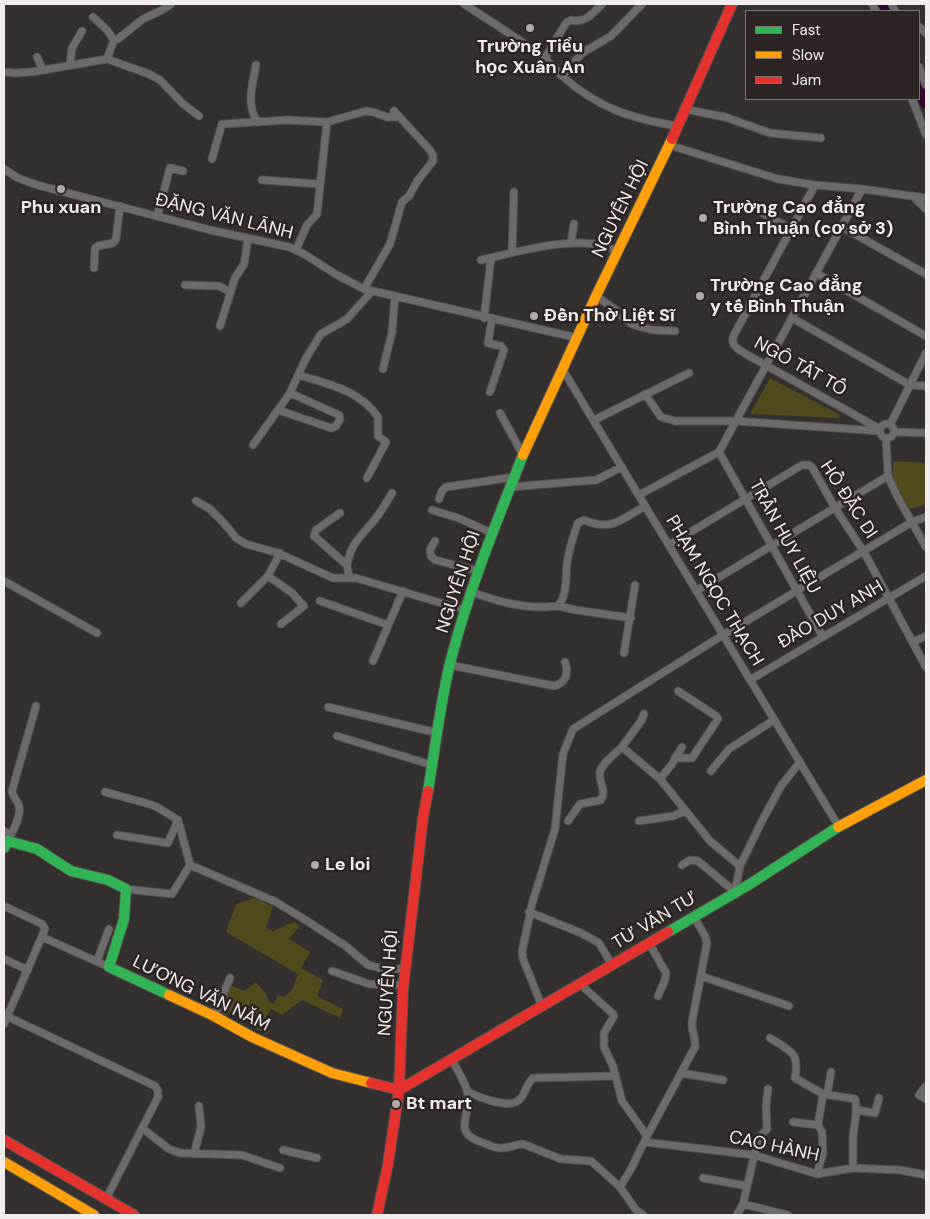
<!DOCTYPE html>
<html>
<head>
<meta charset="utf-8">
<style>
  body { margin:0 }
  #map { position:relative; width:930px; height:1219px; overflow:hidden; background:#34302f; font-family:"DM Sans",sans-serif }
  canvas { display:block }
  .frame { position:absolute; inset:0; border:5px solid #f2edec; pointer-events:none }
  .legend { position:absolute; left:745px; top:10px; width:175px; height:90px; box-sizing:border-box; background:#2c2523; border:1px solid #7b7573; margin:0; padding:6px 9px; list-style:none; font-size:15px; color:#f2edec }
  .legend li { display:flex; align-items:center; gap:10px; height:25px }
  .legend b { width:25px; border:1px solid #7b7573 }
</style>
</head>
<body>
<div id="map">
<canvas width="930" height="1219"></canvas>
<div class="frame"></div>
<ul class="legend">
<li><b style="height:6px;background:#30b455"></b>Fast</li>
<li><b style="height:6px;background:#ff9f0a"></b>Slow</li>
<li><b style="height:6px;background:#e5322d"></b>Jam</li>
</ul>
</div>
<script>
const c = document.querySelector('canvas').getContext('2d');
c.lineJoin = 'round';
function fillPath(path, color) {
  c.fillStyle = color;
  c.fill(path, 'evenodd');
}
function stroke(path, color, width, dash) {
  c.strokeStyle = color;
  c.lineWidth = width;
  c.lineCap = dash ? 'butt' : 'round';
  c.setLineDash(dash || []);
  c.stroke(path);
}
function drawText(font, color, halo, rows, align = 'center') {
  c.font = font + ' "DM Sans",sans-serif';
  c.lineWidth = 5;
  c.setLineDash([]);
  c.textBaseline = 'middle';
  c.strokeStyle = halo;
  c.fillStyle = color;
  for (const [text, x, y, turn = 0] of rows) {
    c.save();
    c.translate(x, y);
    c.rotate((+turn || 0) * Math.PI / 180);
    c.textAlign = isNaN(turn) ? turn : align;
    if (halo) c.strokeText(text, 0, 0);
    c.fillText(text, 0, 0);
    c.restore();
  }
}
fillPath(new Path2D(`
  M770,378L840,415L839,418L752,414L751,412Z
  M893,461L926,463V505L909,509L893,482Z
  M255,898L273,907L266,928L273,931L294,922L300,926L289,939L310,952L301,968L323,980L317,996L343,1009L340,1018L302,1000L282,1015L271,1009L265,1018L269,1021L265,1026L270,1030L267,1035L249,1025L255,1016L240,1005L223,1018L211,1012L215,995L225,983L244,991L256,982L266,994L269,1002L274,1004L278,995L284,997C295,989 293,986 298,974L226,932L236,904Z`), '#514a1d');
stroke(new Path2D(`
  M881,4L885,11
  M919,86L926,103`), '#350730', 12);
const street = new Path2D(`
  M464,4C490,21 518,38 543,57C550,63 556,70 562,76C598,108 630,118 676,126
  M872,4L876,11
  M892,4L895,11
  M93,17L107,30L114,40
  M919,27L926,33
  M37,57L43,70
  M545,58L566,23L571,20C585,24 593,13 602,4
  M107,59L114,40L118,39L143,19L162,10L171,4
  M70,64L72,48L82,31
  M256,65C253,83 245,106 258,122
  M919,67L926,85
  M4,72L14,73L32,72L107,59L149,74L160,80L182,103L199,116
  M562,76L582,53L611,36L642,4
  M912,99L926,135
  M684,109L725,117L770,133L821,138
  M669,145L778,179L815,185L862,189L926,198
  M212,159L222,124L287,120L327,122L366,111L373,112L387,117H399
  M4,169L18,178L37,185L210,230L289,247L304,254L337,275L364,289L578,338
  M262,180L319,184
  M815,185L734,335C730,344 736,348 744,353L880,429
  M913,196L926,209
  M764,214L791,229
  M157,216L170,168L183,171
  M842,227L926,274
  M571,243L574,224
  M296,250L307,225L317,214L327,122
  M512,253L514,192
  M481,260C517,252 586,231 618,252
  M94,268L95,248L98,246L113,243L116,239L120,206
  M816,273L926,336
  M185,285L219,286L230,292
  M364,289L390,244L402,202L409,196L418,180L433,161V156L430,150L394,111
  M596,296L616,310L625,319L634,325L652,330L675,331
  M484,318L491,258
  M792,318L910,385L926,386
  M220,326L235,278L244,264L248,239
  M383,369L392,332L395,296
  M563,370L839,827
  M299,375C327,384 360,390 378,417V436L386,442L367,478
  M490,392L504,350L501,346L488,343L492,319
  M645,394L661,417L675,421H736L879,431
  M278,410L331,428L336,426L340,419L339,415L290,393
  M500,413L523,455
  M594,420L689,373
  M880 431a7 7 0 1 1 14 0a7 7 0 1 1-14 0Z
  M890,425L926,353
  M894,432L926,433
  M886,438L888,476L897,496L926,547
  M253,445L290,393L306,358L321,334L347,319L372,291
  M719,452L823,637
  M510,487L596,480L622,467
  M639,495L719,452L862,189
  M439,499L442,491L446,487L514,477
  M196,501L210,509L223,522L236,538L246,544L278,553L333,578H356L465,610
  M432,510L458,518L492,533
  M340,513L316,530L314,536L347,565L349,577
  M435,541L430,550L431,556L435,560L479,571
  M669,545L802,465H809L812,467L835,508L864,552L926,667
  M347,565C352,543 356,542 370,525C379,516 386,503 392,493
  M268,576L291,592L304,606L281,624
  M4,581L97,633
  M696,591L888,476
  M471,592C500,602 526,610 558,606C568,594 565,579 567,564C569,550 573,536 578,523L584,520C612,532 622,519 645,506
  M320,601L388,625
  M241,603L268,576L280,553
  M558,606L576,610L631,618
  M913,642L926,636
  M624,653L635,585
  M373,661L403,591
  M450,665L554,686C566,683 569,673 565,662
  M750,680L926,576
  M328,707L438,733
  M644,714L641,721L622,747L660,779L710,841L740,866
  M337,736L432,765
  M675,758H692L718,719L716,716L678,691
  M711,771L729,749L774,720
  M660,779L672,764L682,747
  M105,792L146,803L157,807L178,820L190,865L276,902L304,919L347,947L368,965L380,968L405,969
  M568,821L580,804L601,800C607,790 598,782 600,772C603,762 615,754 622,747
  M639,821L673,816L685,811L686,813
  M4,831L11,835
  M117,835L168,843L178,820
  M8,841C12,832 22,816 19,806C17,800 13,797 12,791L36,706
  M682,865L690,860L698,861L735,892L740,866L763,819L781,786L800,762
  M126,889L172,894L190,865
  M4,906L42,924L45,929L4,1024
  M529,912L581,933L599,943L612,965
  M42,937L109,967
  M649,943L666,973L665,980L658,996
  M4,959L28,970
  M97,961L109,929
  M332,971L369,984L403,985
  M701,976L789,1006
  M580,984L613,1014L614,1016L604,1033V1047L613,1066L622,1101L647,1136
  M542,1006L523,959L522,952L532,904L555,829L563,754L573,729L723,635L912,522L926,517
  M4,1015L155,1086L158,1091V1097L106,1199
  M214,1016L230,978
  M770,1038C790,1051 800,1052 795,1078L823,1094L818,1125L822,1132L823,1153L817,1174
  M452,1060C457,1070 466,1083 468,1094C472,1114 452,1130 478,1141C485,1143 493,1148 500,1148C508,1149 515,1144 523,1144L561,1159L591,1161L620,1187L636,1210L643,1215
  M681,1073L723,1080
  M925,1087L919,1095L926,1099
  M468,1092C479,1097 512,1111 521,1098C526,1092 527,1083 533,1078L615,1076
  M823,1094L855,1099C859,1112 853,1126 853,1140C853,1149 853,1159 853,1168
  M827,1095L831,1072
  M857,1110L875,1113L879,1098
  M793,1122L818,1125
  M142,1128L169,1149L180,1153L242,1155L280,1168
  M644,1142L754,1155L817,1174L853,1168L900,1170L926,1175
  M283,1150L317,1158
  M194,1154L201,1127L199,1106
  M703,1178L747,1186
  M620,1187L631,1169L647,1136L695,1047C696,1037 691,1031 692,1022L707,943L705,936L694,917
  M743,1204L788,1215
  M737,1215L743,1204L758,1139L767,1129L766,1106L768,1089`);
const fast = new Path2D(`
  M428,791C435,749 440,705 450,663C468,592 496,523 523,455
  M4,848L8,841L37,849L71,871L108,880L126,889L124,919L109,967L169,995
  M668,932L750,884L838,827`);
const slow = new Path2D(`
  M523,455L596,296L672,139
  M838,827L926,780
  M169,995L214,1016L252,1037L332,1073L371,1083
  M4,1162L94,1215`);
const jam = new Path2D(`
  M672,139L732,4
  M371,1083L399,1090L668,932
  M4,1140L134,1215
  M377,1215L388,1164L399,1090L403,989L423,818L428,791`);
stroke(street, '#524f4e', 9);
stroke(fast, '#524f4e', 12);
stroke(slow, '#524f4e', 12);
stroke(jam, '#524f4e', 12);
stroke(street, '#6c6a6a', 7);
stroke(fast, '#30b455', 10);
stroke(slow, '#ff9f0a', 10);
stroke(jam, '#e5322d', 10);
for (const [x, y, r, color] of [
  [530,28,5,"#b0abaa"],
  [61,189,5,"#b0abaa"],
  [703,218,5,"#b0abaa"],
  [700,296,5,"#b0abaa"],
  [534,316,5,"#b0abaa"],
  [315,865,5,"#b0abaa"],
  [396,1104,5,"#b0abaa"]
]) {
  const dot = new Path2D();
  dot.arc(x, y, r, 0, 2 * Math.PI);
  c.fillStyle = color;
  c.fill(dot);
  stroke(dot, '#2c2523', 2);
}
drawText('bold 18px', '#f2edec', '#2c2523', [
  ["Trường Tiểu",530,47,"center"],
  ["học Xuân An",530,68,"center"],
  ["Phu xuan",61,208,"center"],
  ["Trường Cao đẳng",713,208],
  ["Bình Thuận (cơ sở 3)",713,229],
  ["Trường Cao đẳng",710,286],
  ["y tế Bình Thuận",710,307],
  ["Đền Thờ Liệt Sĩ",544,316],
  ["Le loi",325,865],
  ["Bt mart",406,1104]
], 'left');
drawText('18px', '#f2edec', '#2c2523', [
  ["NGUYỄN HỘI",621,209,-64],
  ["ĐẶNG VĂN LÃNH",224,217,14],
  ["NGÔ TẤT TỐ",800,367,29],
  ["HỒ ĐẮC DI",848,500,57],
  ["TRẦN HUY LIỆU",784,537,61],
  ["NGUYỄN HỘI",459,582,-72],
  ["PHẠM NGỌC THẠCH",714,591,59],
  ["ĐÀO DUY ANH",831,615,-30],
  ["TỪ VĂN TƯ",655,921,-31],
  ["NGUYỄN HỘI",389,983,-86],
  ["LƯƠNG VĂN NĂM",201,994,26],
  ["CAO HÀNH",774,1147,12]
]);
</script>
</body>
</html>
